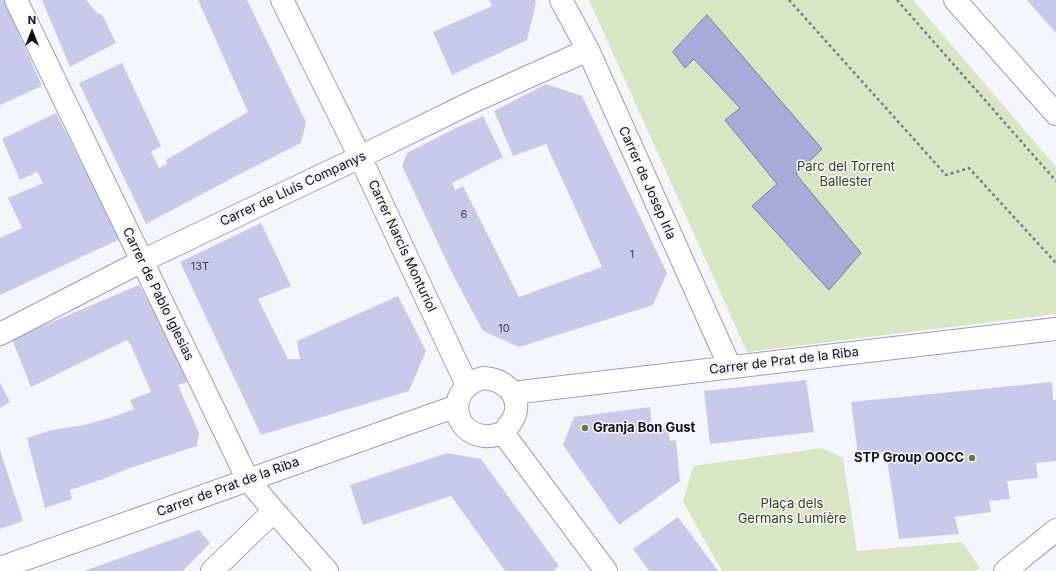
<!DOCTYPE html>
<html>
<head>
<meta charset="utf-8">
<style>
	body { margin:0 }
	#map { position:relative; width:1056px; height:571px; overflow:hidden; background:#f5f6fc; font-family:Inter,sans-serif }
	canvas { display:block }
	.north { position:absolute; left:12px; top:12px; width:40px; height:40px; -webkit-text-stroke:3px #f5f6fc; paint-order:stroke; rotate:0deg; font-size:11px; font-weight:700; line-height:16px; text-align:center; color:#11101b }
	.north::after { content:''; display:block; margin:auto; width:14px; height:18px; background:#11101b; clip-path:polygon(50% 0,100% 100%,50% 72%,0 100%) }
</style>
</head>
<body>
<div id="map">
<canvas width="1056" height="571"></canvas>
<div class="north">N</div>
</div>
<script>
const ctx = document.querySelector('canvas').getContext('2d');
ctx.lineJoin = 'round';
function fill(path, color) {
  ctx.fillStyle = color;
  ctx.fill(path, 'evenodd');
}
function trace(path, color, width, dash) {
  ctx.strokeStyle = color;
  ctx.lineWidth = width;
  ctx.lineCap = dash ? 'butt' : 'round';
  ctx.setLineDash(dash || []);
  ctx.stroke(path);
}
function write(font, color, halo, rows, align = 'center') {
  ctx.font = font + ' Inter,sans-serif';
  ctx.lineWidth = 3;
  ctx.setLineDash([]);
  ctx.textBaseline = 'middle';
  ctx.strokeStyle = halo;
  ctx.fillStyle = color;
  for (const [text, x, y, turn = 0] of rows) {
    ctx.save();
    ctx.translate(x, y);
    ctx.rotate((+turn || 0) * Math.PI / 180);
    ctx.textAlign = isNaN(turn) ? turn : align;
    if (halo) ctx.strokeText(text, 0, 0);
    ctx.fillText(text, 0, 0);
    ctx.restore();
  }
}
fill(new Path2D(`
	M 589,0 L 913,0 L 1056,167 L 1056,314 L 747,352 Z
	M 822,448 L 843,458 L 857,551 L 962,542 L 980,568 L 975,571 L 722,571 L 683,502 L 693,466 Z`), '#d9e6c4');
const water = new Path2D(`
	M 707,15 L 822,149 L 796,174 L 861,253 L 829,290 L 752,206 L 777,184 L 725,120 L 740,108 L 694,59 L 685,68 L 673,52 Z`);
fill(water, '#aaa9d7');
trace(water, '#7c7b9f', 1);
fill(new Path2D(`
	M 0,0 L 4,0 L 42,86 L 0,105 Z
	M 42,0 L 86,0 L 98,14 L 102,14 L 116,43 L 70,67 Z
	M 198,0 L 247,0 L 306,122 L 301,143 L 238,175 L 146,224 L 79,83 L 122,63 L 161,146 L 151,152 L 159,168 L 167,164 L 166,160 L 248,112 Z
	M 489,0 L 535,0 L 536,3 L 527,40 L 452,75 L 433,32 L 492,6 Z
	M 1027,0 L 1056,0 L 1056,33 Z
	M 546,84 L 582,96 L 667,273 L 653,305 L 519,347 L 483,331 L 453,275 L 402,166 L 407,153 L 456,128 L 483,116 L 503,157 L 452,183 L 455,190 L 463,186 L 519,297 L 602,267 L 546,144 L 513,156 L 494,111 Z
	M 56,113 L 120,239 L 0,295 L 0,238 L 22,228 L 8,198 L 43,183 L 37,172 L 20,180 L 2,139 Z
	M 261,223 L 291,286 L 258,299 L 288,359 L 300,359 L 297,341 L 398,296 L 426,351 L 409,391 L 261,435 L 180,262 Z
	M 139,285 L 167,335 L 188,382 L 178,385 L 199,433 L 197,446 L 130,468 L 103,479 L 70,490 L 72,499 L 45,508 L 27,438 L 51,430 L 84,425 L 113,417 L 134,409 L 130,400 L 151,392 L 131,345 L 127,340 L 31,387 L 12,339 Z
	M 806,380 L 814,432 L 710,444 L 704,391 Z
	M 1052,382 L 1053,400 L 1056,400 L 1056,461 L 1036,463 L 1038,478 L 1007,481 L 1010,499 L 989,501 L 991,512 L 955,517 L 959,534 L 899,539 L 886,452 L 858,455 L 851,402 Z
	M 0,383 L 10,402 L 0,408 Z
	M 650,407 L 652,430 L 668,428 L 670,441 L 676,440 L 680,481 L 619,525 L 563,445 L 574,417 Z
	M 0,450 L 23,521 L 0,529 Z
	M 447,453 L 481,459 L 559,566 L 553,571 L 505,571 L 451,496 L 363,525 L 350,485 Z
	M 678,517 L 718,571 L 649,571 L 633,549 Z
	M 199,530 L 210,543 L 183,571 L 84,571 Z`), '#c9c9e9');
const street = new Path2D(`
	M 16,0 L 248,480 L 274,511 L 327,571
	M 282,0 L 360,157 L 467,385
	M 561,0 L 588,50 L 730,367
	M 955,0 L 1056,114
	M 0,334 L 142,261 L 360,157 L 472,102 L 588,50
	M 483,378 C 503,379 521,393 515,415 C 512,422 507,428 503,433 C 497,435 490,437 484,436 C 450,432 447,387 483,378 Z
	M 512,393 L 1056,329
	M 503,433 L 606,571
	M 0,568 L 457,406
	M 212,571 L 274,511
	M 1005,571 L 1056,530`);
trace(street, '#9c9cbb', 24);
trace(new Path2D(`
	M 789,0 L 946,175 L 969,168 L 1056,263
	M 897,0 L 1056,181`), '#7b7b84', 2.5, [3, 3]);
trace(street, '#fff', 22);
for (const [x, y, r, color] of [
	[585,428,4,"#677e30"],
	[972,458,4,"#677e30"]
]) {
  const dot = new Path2D();
  dot.arc(x, y, r, 0, 2 * Math.PI);
  ctx.fillStyle = color;
  ctx.fill(dot);
  trace(dot, '#f5f6fc', 1.5);
}
write('11px', '#3f3e4e', null, [
	["6",464,215],
	["1",632,255],
	["13T",200,267],
	["10",504,329]
]);
write('13px', '#34430f', '#f5f6fc', [
	["Parc del Torrent",846,167],
	["Ballester",846,182],
	["Plaça dels",792,504],
	["Germans Lumière",792,519]
]);
write('13px', '#11101b', '#f5f6fc', [
	["Carrer de Josep Irla",647,183,66],
	["Carrer de Lluís Companys",293,189,-25],
	["Carrer Narcís Monturiol",402,246,65],
	["Carrer de Pablo Iglesias",158,294,64],
	["Carrer de Prat de la Riba",784,361,-7],
	["Carrer de Prat de la Riba",228,487,-20]
]);
write('bold 13px', '#11101b', '#f5f6fc', [
	["Granja Bon Gust",593,428],
	["STP Group OOCC",964,458,"right"]
], 'left');
</script>
</body>
</html>
